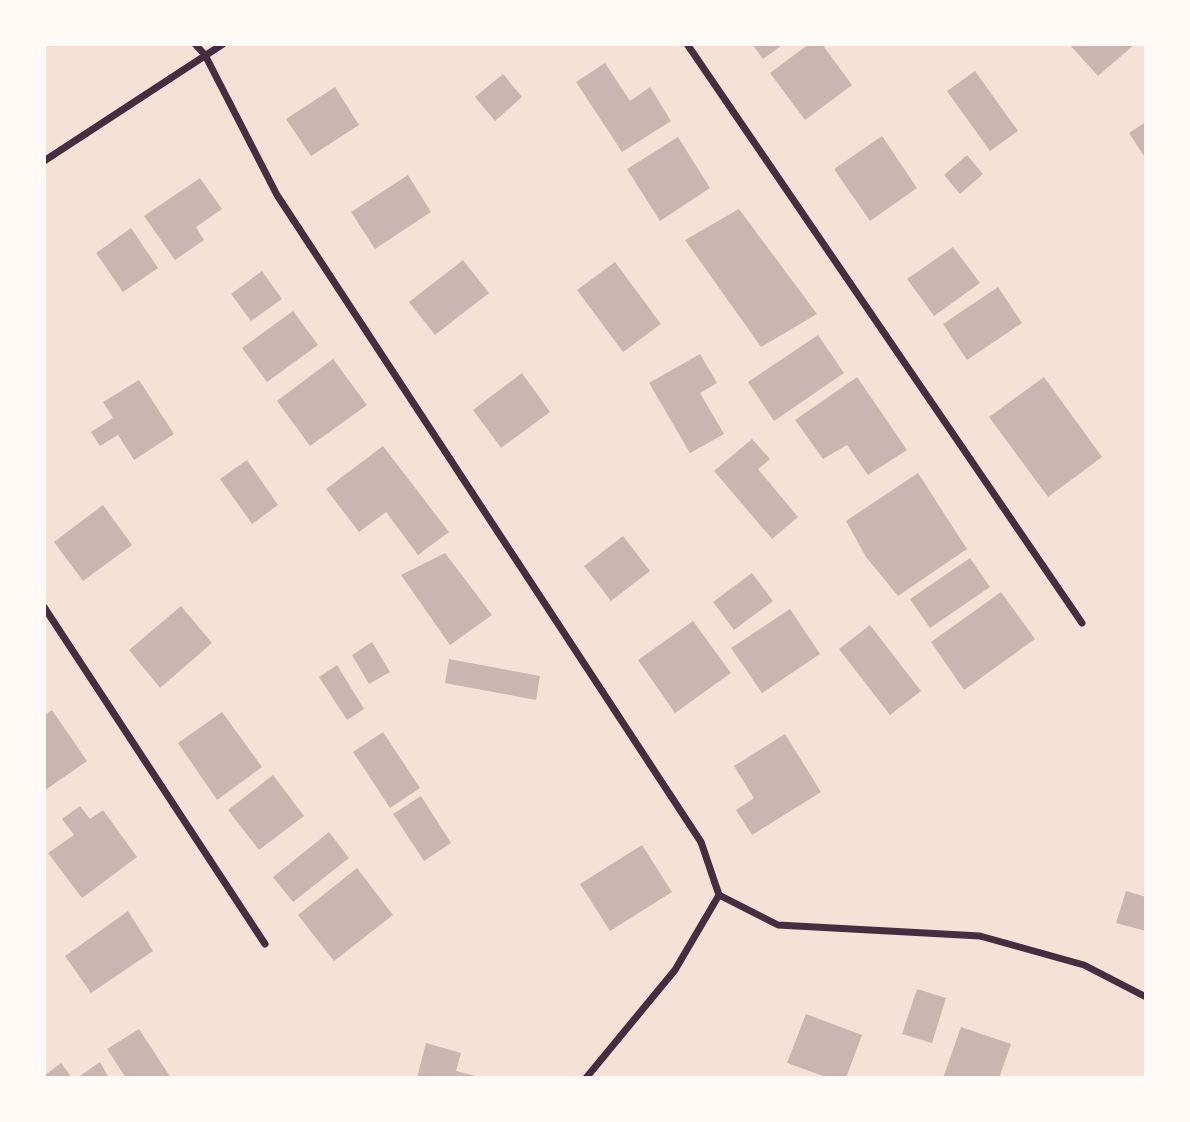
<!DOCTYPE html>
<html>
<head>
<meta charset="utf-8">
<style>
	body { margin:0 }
	#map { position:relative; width:1190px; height:1122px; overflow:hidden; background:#f7e1d7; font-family:"Nunito Sans",sans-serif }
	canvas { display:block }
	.frame { position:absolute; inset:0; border:46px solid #fffaf5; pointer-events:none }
</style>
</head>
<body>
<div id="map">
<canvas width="1190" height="1122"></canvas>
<div class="frame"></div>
</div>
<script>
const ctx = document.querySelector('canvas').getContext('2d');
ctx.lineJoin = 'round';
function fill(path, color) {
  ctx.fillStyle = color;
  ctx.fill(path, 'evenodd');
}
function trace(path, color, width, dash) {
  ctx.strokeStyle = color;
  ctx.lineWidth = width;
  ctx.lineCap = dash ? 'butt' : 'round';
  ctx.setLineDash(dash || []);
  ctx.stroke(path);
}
fill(new Path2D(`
	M 752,44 L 784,44 L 763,59 Z
	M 809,44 L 822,44 L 852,85 L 805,120 L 770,73 Z
	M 1069,44 L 1135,44 L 1098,76 Z
	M 605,63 L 630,101 L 650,87 L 671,121 L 622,152 L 576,82 Z
	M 975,71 L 1018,131 L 990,151 L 947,91 Z
	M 503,74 L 522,97 L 495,121 L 475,97 Z
	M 335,87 L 359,125 L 311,156 L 286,119 Z
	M 1146,122 L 1146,159 L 1129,133 Z
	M 882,136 L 917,188 L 870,221 L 834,169 Z
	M 678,137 L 710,188 L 660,221 L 627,169 Z
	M 967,155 L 983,174 L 960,194 L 944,175 Z
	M 408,175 L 431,212 L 375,249 L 351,212 Z
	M 200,178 L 222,209 L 196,227 L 204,240 L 175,260 L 144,216 Z
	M 739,209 L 817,314 L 761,347 L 685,240 Z
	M 131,228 L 158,268 L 123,292 L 96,253 Z
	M 953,247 L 980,283 L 934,316 L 907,279 Z
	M 463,260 L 489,293 L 435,335 L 409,302 Z
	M 615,262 L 661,324 L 623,352 L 577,290 Z
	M 262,271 L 282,299 L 251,321 L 231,294 Z
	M 998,287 L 1022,323 L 967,360 L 943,324 Z
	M 293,311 L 318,345 L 267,382 L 242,348 Z
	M 818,335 L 844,373 L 774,421 L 748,382 Z
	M 700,354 L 717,383 L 700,393 L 724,434 L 690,453 L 649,383 Z
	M 333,359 L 367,405 L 310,446 L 277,401 Z
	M 522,373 L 550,412 L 501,448 L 473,410 Z
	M 857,377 L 907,450 L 868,475 L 847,445 L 823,459 L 795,420 Z
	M 1044,377 L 1102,457 L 1048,497 L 989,417 Z
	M 139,380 L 174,434 L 134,460 L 118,435 L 100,446 L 91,432 L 113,418 L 103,402 Z
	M 752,439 L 770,459 L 758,469 L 798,517 L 772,539 L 714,471 Z
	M 383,446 L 449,532 L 418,555 L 386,512 L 359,532 L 326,489 Z
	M 247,460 L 278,505 L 252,524 L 220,479 Z
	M 918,473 L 967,549 L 898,596 L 866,557 L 846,521 Z
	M 103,505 L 132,545 L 83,581 L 54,542 Z
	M 623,536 L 650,571 L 611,601 L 584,566 Z
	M 445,553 L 492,615 L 450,645 L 401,575 Z
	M 970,558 L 990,587 L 930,628 L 910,599 Z
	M 752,573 L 773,601 L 734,630 L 713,602 Z
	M 1001,592 L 1035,639 L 964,690 L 931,642 Z
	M 181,606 L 212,643 L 160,688 L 129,650 Z
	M 790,609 L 820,654 L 762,693 L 731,648 Z
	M 693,621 L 731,673 L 675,713 L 638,660 Z
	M 870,625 L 921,691 L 890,715 L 839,649 Z
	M 372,642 L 390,672 L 369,684 L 352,655 Z
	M 449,659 L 540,676 L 536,700 L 445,683 Z
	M 337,665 L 364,709 L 347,720 L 319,677 Z
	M 52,710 L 87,761 L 44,791 L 44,716 Z
	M 222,712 L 262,767 L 217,800 L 178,743 Z
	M 383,732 L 420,788 L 390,808 L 353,752 Z
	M 785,734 L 821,792 L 752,835 L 736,810 L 754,798 L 734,766 Z
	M 273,775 L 304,816 L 259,850 L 228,810 Z
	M 421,796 L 451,843 L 424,861 L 393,814 Z
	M 80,806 L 90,819 L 103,810 L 137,857 L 82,898 L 48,853 L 74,835 L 62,819 Z
	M 329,832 L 349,858 L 293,902 L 273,877 Z
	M 642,845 L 672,892 L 610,931 L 580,884 Z
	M 357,868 L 393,915 L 334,961 L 298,915 Z
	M 1126,891 L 1146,897 L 1146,931 L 1116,923 Z
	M 128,911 L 153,951 L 91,993 L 65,956 Z
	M 917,989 L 946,998 L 932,1043 L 902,1034 Z
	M 806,1014 L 862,1035 L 846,1078 L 829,1078 L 787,1063 Z
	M 961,1027 L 1011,1044 L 999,1078 L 943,1078 Z
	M 139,1029 L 171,1078 L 126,1078 L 107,1049 Z
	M 426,1043 L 461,1053 L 456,1071 L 483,1078 L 417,1078 Z
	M 100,1062 L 109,1078 L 77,1078 Z
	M 61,1063 L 72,1078 L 44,1078 L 44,1076 Z`), '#ccb4b1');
trace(new Path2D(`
	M 195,44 L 205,55 L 277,195 L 701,842 L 719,895
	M 687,44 L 1082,623
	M 44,161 L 223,44
	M 44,607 L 265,944
	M 719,895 L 778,925 L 980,936 L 1084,965 L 1146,997
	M 586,1078 L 675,970 L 719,895`), '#4a2c40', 7);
</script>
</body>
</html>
